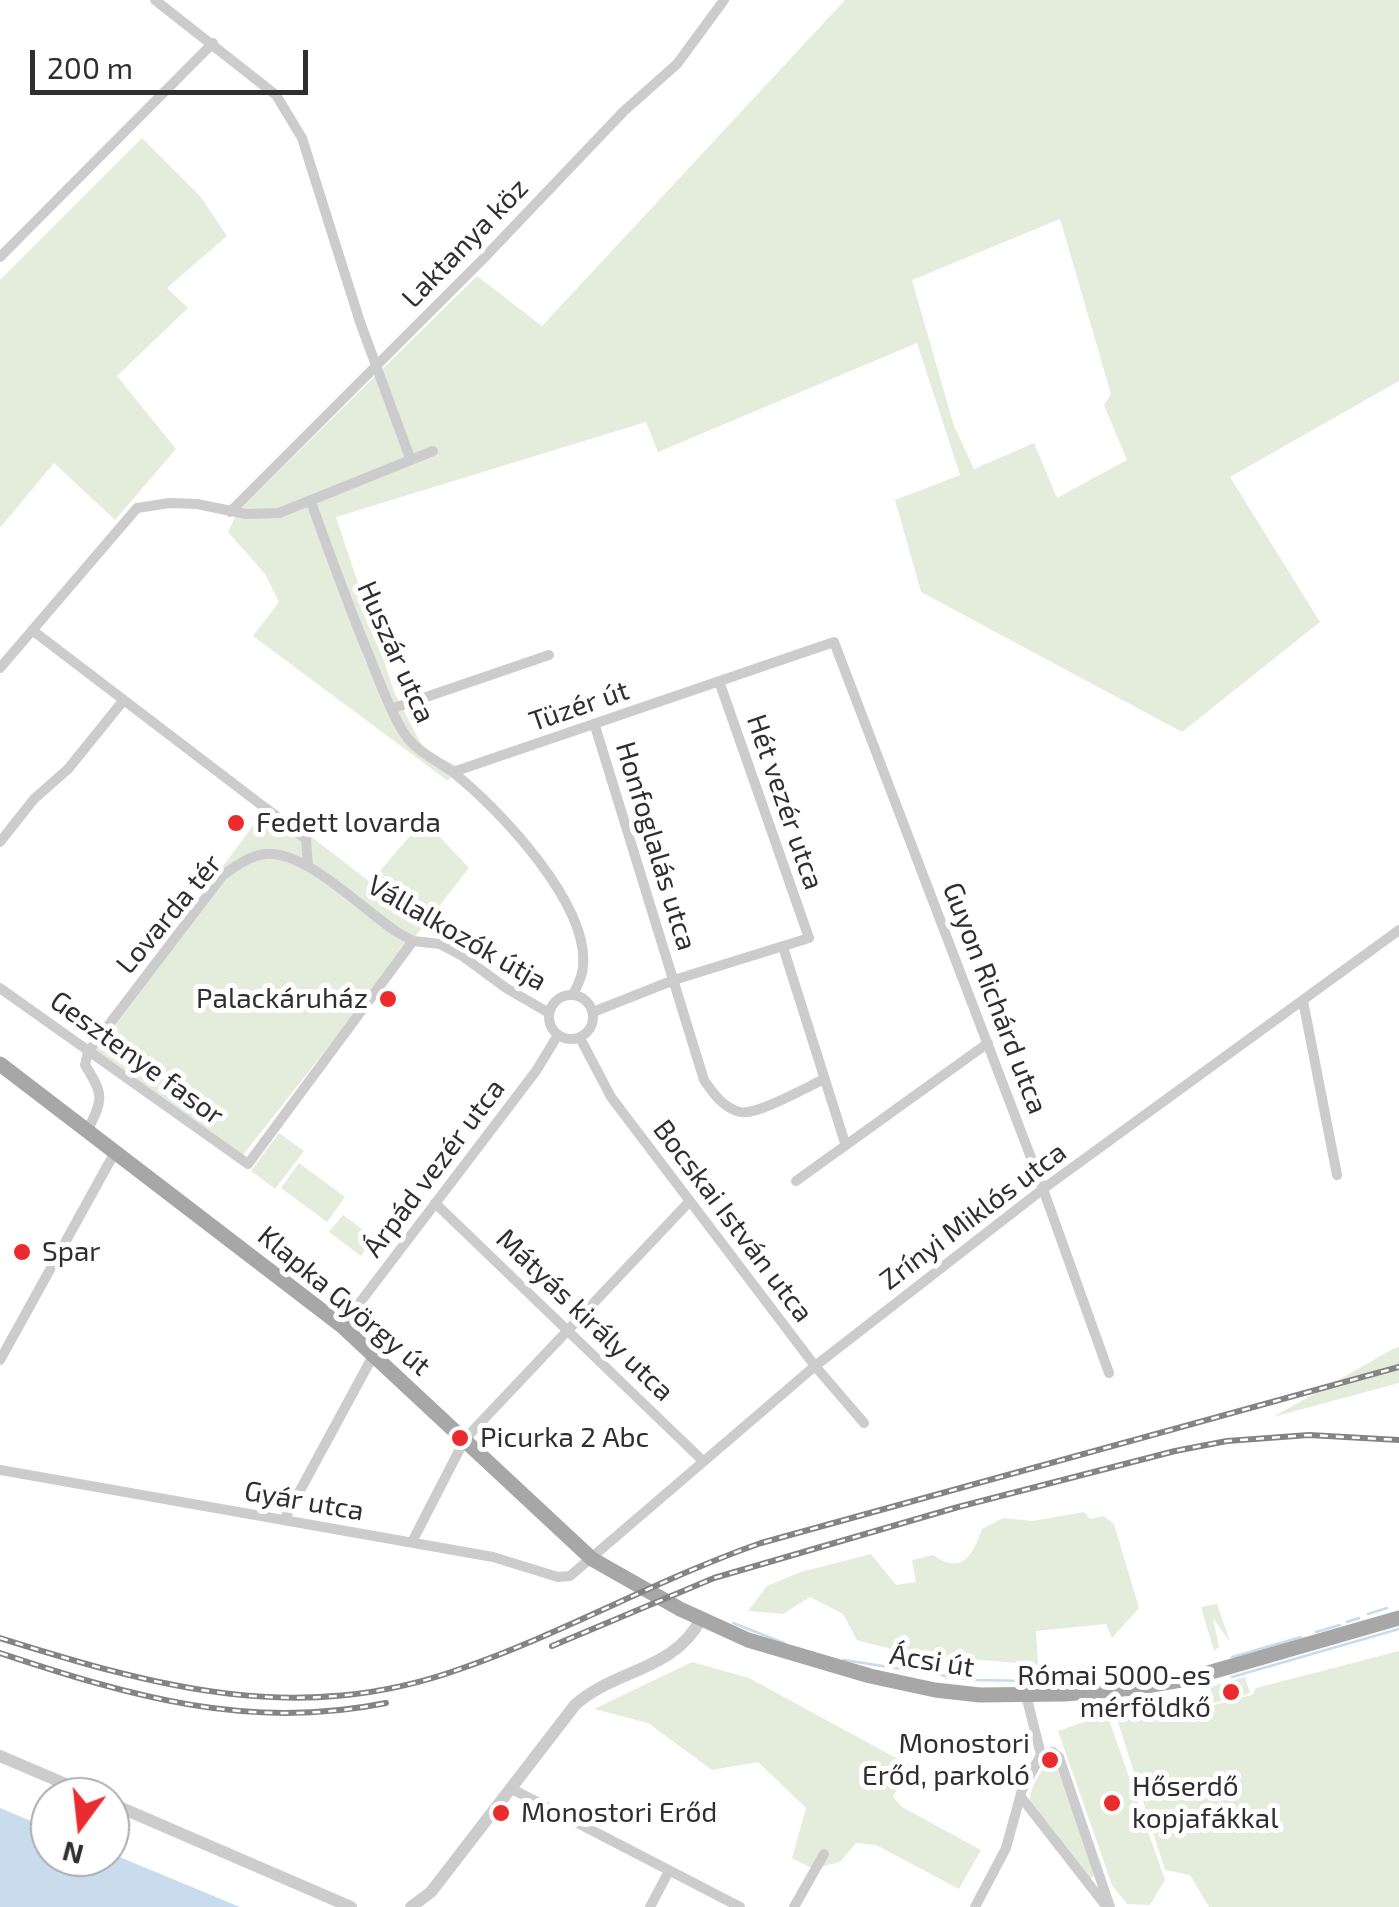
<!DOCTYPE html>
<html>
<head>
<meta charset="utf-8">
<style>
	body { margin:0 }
	#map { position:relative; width:1399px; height:1907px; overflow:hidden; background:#fff; font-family:"Exo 2",sans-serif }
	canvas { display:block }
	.north { position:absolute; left:30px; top:1777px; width:100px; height:100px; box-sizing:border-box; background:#fff; border:2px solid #acacac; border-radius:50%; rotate:195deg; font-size:28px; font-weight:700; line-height:40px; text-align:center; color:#2f2f2f }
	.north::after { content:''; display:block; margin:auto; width:35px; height:45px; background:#eb2c2e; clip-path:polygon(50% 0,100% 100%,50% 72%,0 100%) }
	.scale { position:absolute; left:30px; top:50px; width:278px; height:45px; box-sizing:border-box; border:5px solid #2f2f2f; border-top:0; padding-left:12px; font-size:30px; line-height:35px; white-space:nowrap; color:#2f2f2f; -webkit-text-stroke:8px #fff; paint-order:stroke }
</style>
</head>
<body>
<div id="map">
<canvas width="1399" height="1907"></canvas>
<div class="north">N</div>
<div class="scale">200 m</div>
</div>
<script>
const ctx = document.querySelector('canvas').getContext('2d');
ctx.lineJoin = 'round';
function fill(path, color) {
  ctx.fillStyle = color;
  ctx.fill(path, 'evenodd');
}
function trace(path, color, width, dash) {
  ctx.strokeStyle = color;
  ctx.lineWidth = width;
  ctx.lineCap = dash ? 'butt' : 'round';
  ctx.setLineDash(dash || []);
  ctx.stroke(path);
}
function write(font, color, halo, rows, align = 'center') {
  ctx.font = font + ' "Exo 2",sans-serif';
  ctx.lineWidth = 10;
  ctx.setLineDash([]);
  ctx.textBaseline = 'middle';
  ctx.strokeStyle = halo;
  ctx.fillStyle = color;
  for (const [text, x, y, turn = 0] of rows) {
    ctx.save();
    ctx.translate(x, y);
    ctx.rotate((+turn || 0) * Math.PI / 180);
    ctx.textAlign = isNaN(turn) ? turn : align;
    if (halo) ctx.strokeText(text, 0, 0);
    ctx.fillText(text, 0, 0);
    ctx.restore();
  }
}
fill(new Path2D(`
	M 845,0 L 1399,0 L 1399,381 L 1230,477 L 1320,622 L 1182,732 L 921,592 L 895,500 L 960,475 L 917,343 L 658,452 L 646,422 L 336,517 L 395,694 L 425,751 L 458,766 L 448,781 L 253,636 L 279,602 L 265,574 L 228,532 L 238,511 L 477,276 L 542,326 ZM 1060,219 L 1111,394 L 1104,405 L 1127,460 L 1057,498 L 1034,443 L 974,469 L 954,426 L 912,280 Z
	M 142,138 L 200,196 L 227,236 L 167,288 L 188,308 L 117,376 L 176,449 L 115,520 L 54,463 L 0,528 L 0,280 Z
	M 269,804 L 370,882 L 424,820 L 469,868 L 243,1155 L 90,1046 Z
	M 279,1133 L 304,1151 L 275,1189 L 251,1171 Z
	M 299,1163 L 345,1197 L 327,1222 L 281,1188 Z
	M 343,1215 L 374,1238 L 361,1256 L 329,1232 Z
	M 1399,1347 L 1399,1383 L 1273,1417 L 1393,1349 Z
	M 1084,1512 L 1090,1519 L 1104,1516 L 1114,1524 L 1139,1608 L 1112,1638 L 1106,1624 L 1036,1631 L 1038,1665 C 974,1658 920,1659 857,1640 L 843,1614 L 810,1597 L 783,1614 L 748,1611 L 767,1586 L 801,1572 L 871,1554 L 896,1585 L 916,1582 L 912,1560 L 933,1555 C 963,1576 973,1554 982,1529 L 1003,1518 L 1033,1521 Z
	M 1217,1604 L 1230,1642 L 1213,1618 L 1219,1647 L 1214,1651 L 1201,1607 Z
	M 1399,1651 L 1399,1907 L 1209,1907 L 1190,1875 L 1165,1870 L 1116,1716 L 1199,1709 L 1252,1695 L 1256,1688 Z
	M 692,1662 L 749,1678 L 909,1765 L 893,1797 L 902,1807 L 981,1850 L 959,1889 L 876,1845 L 856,1843 L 840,1862 L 813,1869 L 792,1858 L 806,1808 L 758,1762 L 712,1770 L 648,1723 L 594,1709 Z
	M 1245,1677 L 1250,1693 L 1214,1703 L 1210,1687 Z
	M 1107,1714 L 1165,1880 L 1150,1905 L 1127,1904 L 1112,1885 L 1058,1731 Z
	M 1054,1760 L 1096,1874 L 1090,1879 L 1030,1801 C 1030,1787 1042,1766 1054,1760 Z`), '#e4eddc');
fill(new Path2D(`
	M 0,1808 L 50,1829 L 50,1857 L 110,1857 L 110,1853 L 240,1907 L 0,1907 Z`), '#c8dced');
trace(new Path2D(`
	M 1368,1614 L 1387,1608
	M 1347,1622 L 1359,1618
	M 733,1623 L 784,1643
	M 1316,1632 L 1340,1625
	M 1232,1657 L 1301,1637
	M 844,1660 L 972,1680 L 1031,1681
	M 1232,1677 L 1399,1629`), '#c8dced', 2.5);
trace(new Path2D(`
	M 155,0 L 276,95 L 302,138 L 360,322 L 410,458
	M 0,257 L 213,43
	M 311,502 C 330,555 349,608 371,660 C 380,683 389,708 402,730 C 415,752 436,759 454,773 C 500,810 589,904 583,966 C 583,976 577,986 573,995
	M 230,512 L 482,260 L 624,111 L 677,64 L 724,0
	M 32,630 L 306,839 L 308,866
	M 0,668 L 137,508 L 170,503 L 197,504 L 246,514 L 279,513 L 433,451
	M 391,709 L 549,655
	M 595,726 L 704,1080 C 713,1093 723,1108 740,1112 C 756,1116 807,1087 824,1079
	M 453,772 L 834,642 L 1043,1189 L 1109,1373
	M 0,842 L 34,799 L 68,769 L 123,701
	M 783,947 L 845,1143
	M 0,988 L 248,1164 L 413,941
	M549 1017a22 22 0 1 1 44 0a22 22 0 1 1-44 0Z
	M 1303,1001 L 1337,1175
	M 593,1012 L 674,980 L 809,938 L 719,681
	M 580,1038 L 611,1097 L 815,1366 L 864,1423
	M 88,1129 C 104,1099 103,1093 85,1065 L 88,1052 L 223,875 C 236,866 249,856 265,854 C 306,850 363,910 397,932 L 413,941 L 440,944 L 461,955 L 506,988 L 549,1013
	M 796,1181 L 988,1043
	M 435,1203 L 702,1460
	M 342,1326 L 536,1071 L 558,1035
	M 0,1360 L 115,1152
	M 0,1470 L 493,1557 L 558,1577 L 570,1576 L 815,1366 L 1043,1189 L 1399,930
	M 284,1520 L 374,1354
	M 412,1542 L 465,1439 L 689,1202
	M 1041,1755 L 1053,1752 L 1059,1757 L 1110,1907
	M 510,1788 L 740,1907
	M 1021,1797 L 1106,1906
	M 650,1907 L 669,1871
	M 794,1907 L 824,1854
	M 975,1907 L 1006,1848 L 1022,1790 L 1041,1755 L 1026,1695`), '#ccc', 10);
trace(new Path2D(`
	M 0,1756 L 96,1797
	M 110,1803 L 351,1907
	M 411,1907 L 431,1892 L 575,1705 C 615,1669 674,1671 701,1619`), '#ccc', 12);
trace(new Path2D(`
	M 0,1064 L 342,1326 L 592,1559 L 680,1609 L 748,1640 L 870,1676 L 935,1690 L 980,1695 L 1065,1694 L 1134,1688 L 1187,1679 L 1399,1618`), '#a7a7a7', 15);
const rail = new Path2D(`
	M 0,1638 C 157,1687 298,1727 460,1669 C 562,1634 658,1579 761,1543 L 1399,1367
	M 552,1646 L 714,1578 L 958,1507 L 1175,1451 L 1227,1441 L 1309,1435 L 1399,1440
	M 0,1653 C 130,1696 248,1731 386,1703`);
trace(rail, '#848484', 6);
trace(rail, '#fff', 2.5, [8]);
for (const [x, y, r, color] of [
	[236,823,10,"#eb2c2e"],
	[388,999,10,"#eb2c2e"],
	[22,1252,10,"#eb2c2e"],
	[460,1438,10,"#eb2c2e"],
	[1231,1692,10,"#eb2c2e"],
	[1050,1760,10,"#eb2c2e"],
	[1112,1803,10,"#eb2c2e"],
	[501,1813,10,"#eb2c2e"]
]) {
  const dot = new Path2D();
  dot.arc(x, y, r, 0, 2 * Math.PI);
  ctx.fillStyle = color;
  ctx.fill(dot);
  trace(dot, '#fff', 4);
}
write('28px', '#2f2f2f', '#fff', [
	["Laktanya köz",465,243,-46],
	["Huszár utca",396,652,66],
	["Tüzér út",579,706,-19],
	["Hét vezér utca",785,802,71],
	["Honfoglalás utca",656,846,73],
	["Lovarda tér",169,914,-50],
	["Vállalkozók útja",457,933,30],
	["Guyon Richárd utca",995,998,69],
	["Gesztenye fasor",137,1058,36],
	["Árpád vezér utca",434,1168,-53],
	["Zrínyi Miklós utca",973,1216,-37],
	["Bocskai István utca",733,1221,53],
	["Klapka György út",344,1301,40],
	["Mátyás király utca",585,1315,44],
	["Gyár utca",304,1501,10],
	["Ácsi út",932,1661,9]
]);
write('28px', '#2f2f2f', '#fff', [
	["Fedett lovarda",256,823],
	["Palackáruház",368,999,"right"],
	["Spar",42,1252],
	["Picurka 2 Abc",480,1438],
	["Római 5000-es",1211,1676,"right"],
	["mérföldkő",1211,1708,"right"],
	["Monostori",1030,1744,"right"],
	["Erőd, parkoló",1030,1776,"right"],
	["Hőserdő",1132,1787],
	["kopjafákkal",1132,1819],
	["Monostori Erőd",521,1813]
], 'left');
</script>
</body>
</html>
